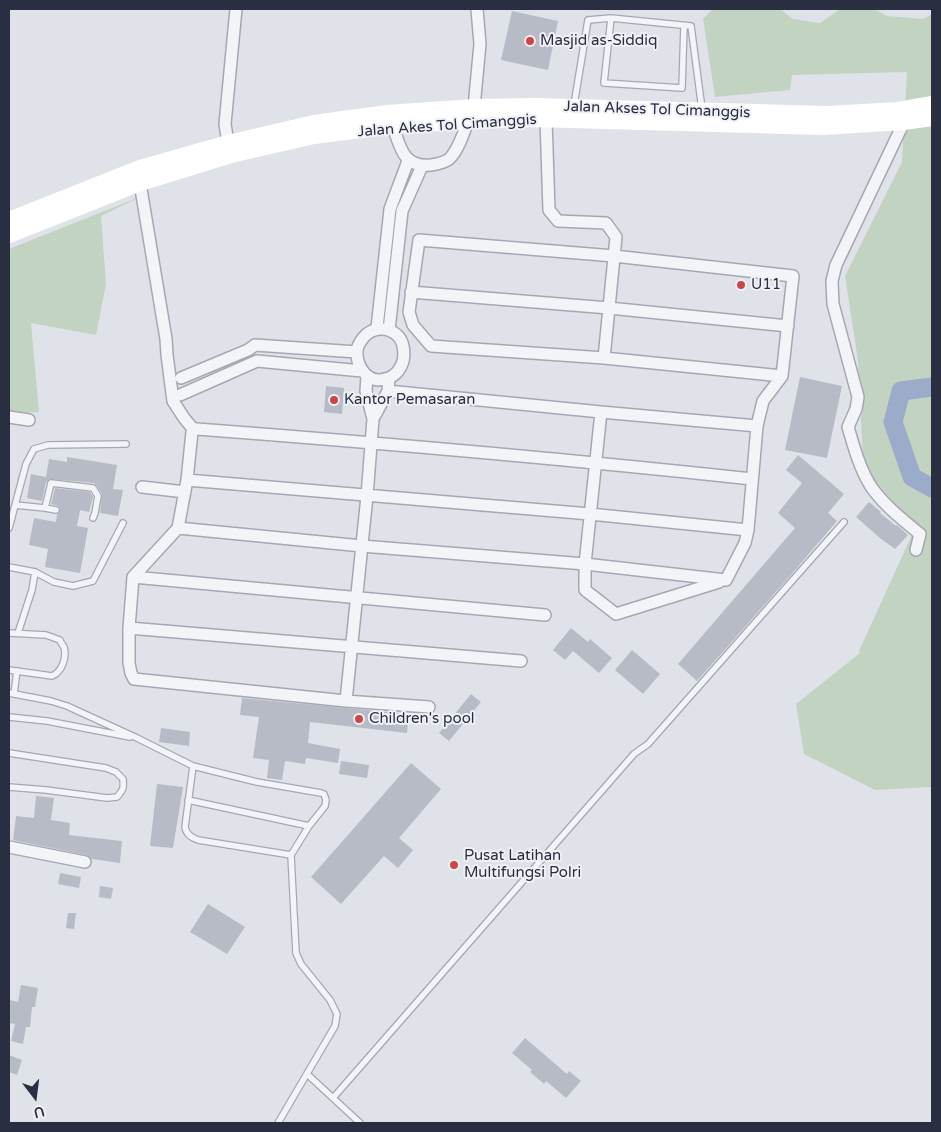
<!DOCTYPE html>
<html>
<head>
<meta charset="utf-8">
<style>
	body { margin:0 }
	#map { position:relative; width:941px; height:1132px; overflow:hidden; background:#e0e2e9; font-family:"Varela Round",sans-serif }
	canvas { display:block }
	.frame { position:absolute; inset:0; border:10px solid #292e40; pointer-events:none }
	.north { position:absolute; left:10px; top:1072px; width:50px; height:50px; -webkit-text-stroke:4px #f0f1f6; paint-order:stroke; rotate:165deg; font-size:14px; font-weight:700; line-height:20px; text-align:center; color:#292e40 }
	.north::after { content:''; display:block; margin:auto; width:18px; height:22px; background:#292e40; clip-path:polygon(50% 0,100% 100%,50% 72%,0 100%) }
</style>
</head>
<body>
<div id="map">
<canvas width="941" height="1132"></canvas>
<div class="frame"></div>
<div class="north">U</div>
</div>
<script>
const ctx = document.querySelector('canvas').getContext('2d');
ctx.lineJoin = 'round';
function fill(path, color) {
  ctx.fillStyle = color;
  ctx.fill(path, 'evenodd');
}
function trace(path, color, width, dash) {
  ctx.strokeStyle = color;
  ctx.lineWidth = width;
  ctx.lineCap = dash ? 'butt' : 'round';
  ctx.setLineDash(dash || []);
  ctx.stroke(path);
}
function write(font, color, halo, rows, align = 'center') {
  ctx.font = font + ' "Varela Round",sans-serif';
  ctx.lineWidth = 4;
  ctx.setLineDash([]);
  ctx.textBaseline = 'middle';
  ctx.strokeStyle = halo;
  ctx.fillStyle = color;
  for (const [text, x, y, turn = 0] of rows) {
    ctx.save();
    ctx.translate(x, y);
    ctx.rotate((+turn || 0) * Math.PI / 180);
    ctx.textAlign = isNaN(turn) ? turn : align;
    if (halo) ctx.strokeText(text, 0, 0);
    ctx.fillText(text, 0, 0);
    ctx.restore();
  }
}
fill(new Path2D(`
	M 713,9 L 780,9 L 793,19 L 820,23 L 840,9 L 874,9 L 887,16 L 924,19 L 932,14 L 932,787 L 875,790 L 804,754 L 796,704 L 860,653 L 859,651 L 915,528 L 864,477 L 858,361 L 845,276 L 902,162 L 907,72 L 792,75 L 790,90 L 715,97 L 703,19 Z
	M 142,196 L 101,216 L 106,284 L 96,335 L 31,323 L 39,412 L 20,413 L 9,411 L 9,249 Z`), '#c3d3c1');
trace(new Path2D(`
	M 932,387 L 901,391 L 893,422 L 912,477 L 932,488`), '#9babc9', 19);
fill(new Path2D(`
	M 512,11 L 558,21 L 548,70 L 501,60 Z
	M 800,377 L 842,386 L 827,458 L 785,450 Z
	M 326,386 L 344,388 L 342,414 L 324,412 Z
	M 798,455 L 844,494 L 828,513 L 837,521 L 790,576 L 697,681 L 678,664 L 795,528 L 778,513 L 802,483 L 786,470 Z
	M 67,457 L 117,465 L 113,489 L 123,490 L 118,516 L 100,513 L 102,494 L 97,486 L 94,483 L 50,479 L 46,482 L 42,501 L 27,498 L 31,474 L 46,477 L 49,459 L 67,462 Z
	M 55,488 L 90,492 L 93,497 L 89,512 L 80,510 L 77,526 L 88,528 L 80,573 L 45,567 L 48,549 L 29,545 L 34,518 L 56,522 L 57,515 L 60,511 L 60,508 L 59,506 L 51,504 Z
	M 869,502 L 881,512 L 880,513 L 896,526 L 897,525 L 908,535 L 895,549 L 880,538 L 856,517 Z
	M 571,628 L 588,642 L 590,639 L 612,658 L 599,673 L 573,651 L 565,660 L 553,650 Z
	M 632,650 L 660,674 L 643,694 L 615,670 Z
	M 471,694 L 481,702 L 449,741 L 439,733 Z
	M 242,698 L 409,714 L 407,733 L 310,722 L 308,743 L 340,749 L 338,763 L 306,758 L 305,764 L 285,761 L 282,780 L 267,778 L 269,760 L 253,758 L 259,717 L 240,715 Z
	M 161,728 L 190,732 L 189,746 L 159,742 Z
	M 341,761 L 369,765 L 367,778 L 339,774 Z
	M 411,763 L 441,789 L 399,838 L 413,850 L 398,868 L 384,856 L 341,904 L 311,877 Z
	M 157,784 L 183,787 L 173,848 L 150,846 Z
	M 36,796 L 54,798 L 51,820 L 70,823 L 69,835 L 122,841 L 120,863 L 92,859 L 86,855 L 13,840 L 16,816 L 34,818 Z
	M 60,873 L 81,877 L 79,888 L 58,884 Z
	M 100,886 L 113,888 L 111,899 L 99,897 Z
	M 208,904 L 245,927 L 227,954 L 190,932 Z
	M 68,913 L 76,913 L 74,929 L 66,928 Z
	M 21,985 L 38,988 L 35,1007 L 32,1007 L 30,1027 L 26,1027 L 23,1044 L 11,1041 L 15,1024 L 9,1023 L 9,1000 L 18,1002 Z
	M 525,1038 L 567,1074 L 569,1071 L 581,1081 L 566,1098 L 546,1081 L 544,1084 L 530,1072 L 532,1070 L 512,1053 Z
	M 9,1055 L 22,1060 L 17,1075 L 9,1072 Z`), '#b7bbc6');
const service = new Path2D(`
	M 611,18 L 604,83 L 682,88 L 684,26
	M 574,105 L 588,20 L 611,18 L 691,26 L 702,109
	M 15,505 L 45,508 L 51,483 L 93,488 L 98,496 L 95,513 L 93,518
	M 45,508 L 56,510
	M 9,528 L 26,464 L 34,449 L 48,445 L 126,444
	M 9,567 L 35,572 L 32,590 L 18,633
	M 35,572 L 54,582 L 73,586 L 93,581 L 123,523
	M 9,633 L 46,635 L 60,640 C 60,641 63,646 64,647 C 67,657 62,672 52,676 L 9,670
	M 9,693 L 51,701 L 67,706 L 137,738 L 193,766 L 257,782 L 321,793 L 324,794 L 326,800 L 325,806 L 309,826 L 291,855 L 198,840 C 192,838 186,834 185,827 L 193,766
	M 14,694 L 17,671
	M 9,717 L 47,721 L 130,737
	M 9,753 L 106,768 L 116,772 L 123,779 C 124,789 123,790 117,797 L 107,798 L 46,790 L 9,787
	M 188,800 L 309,826
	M 307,1074 L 360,1123
	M 333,1098 L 634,754 L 648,744 L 844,522
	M 278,1123 L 335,1026 L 337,1014 L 330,1000 L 301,964 L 296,953 L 291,855`);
const minor = new Path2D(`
	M 474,107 L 480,44 L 477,9
	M 546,120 L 549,210 L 558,221 L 606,223 L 616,237 L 604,358
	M 904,122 L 836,265 L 832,281 L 833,304 L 858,397 L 856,409 L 848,427 C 854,447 860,470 872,488 C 885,506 903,520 920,534 L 916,550
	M 393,126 C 400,148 404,168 431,165 C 438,164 444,163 449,159 C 458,151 464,132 468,121
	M 228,143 L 225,124 L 236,9
	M 140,183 L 166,339 L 167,355 L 173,401 L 184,418 L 194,430
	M 411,292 L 609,308 L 788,326
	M 377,328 L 390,209 L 408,161
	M 389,330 L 402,211 L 422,166
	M 181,378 L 248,350 L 255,345 L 357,352
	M 388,391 L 601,412 L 757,426
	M 180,395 L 257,361 L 362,371
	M 601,412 L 585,564 L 585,590 L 616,614 L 719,582
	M 9,417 L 29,420
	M 373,419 L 388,391 L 389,378 C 393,376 398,372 400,368 C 406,359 405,342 397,335 C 387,326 372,327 363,338 C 360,342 357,346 357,351 C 356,363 364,379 378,380 C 381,380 385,379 389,378
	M 187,480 L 192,432 L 194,430 L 197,429 C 382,443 567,459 752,479
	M 142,487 L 185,492
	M 178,528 L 362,546 L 585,564 L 726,580 L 745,543 L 748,530 L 757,426 L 763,401 L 782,376 L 793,276 L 614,256 L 419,240 L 409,312 L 413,325 L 431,346 L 604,358 L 782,376
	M 133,577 L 545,615
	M 129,628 L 521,661
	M 346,701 L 367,496 L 373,419 L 366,391 L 367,376
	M 429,707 L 346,701 L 134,679 L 131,673 L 129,663 L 129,628 L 133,577 L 178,528 L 187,480 L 590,514 L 748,530
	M 9,847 L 85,862`);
trace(service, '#a5a8b3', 8);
trace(minor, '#a5a8b3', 14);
trace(service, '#f3f4f7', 5.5);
trace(minor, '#f3f4f7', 11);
trace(new Path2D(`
	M 9,220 L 140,168 L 228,143 L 314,123 L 387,113 L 474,107 L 536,106 L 827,114 L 898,110 L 932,104
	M 9,235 L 140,183 L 231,155 L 314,136 L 393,126 L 468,121 L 535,119 L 823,127 L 904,122 L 932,118`), '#fff', 16);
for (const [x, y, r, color] of [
	[530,41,5,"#cd4647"],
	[741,285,5,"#cd4647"],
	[334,400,5,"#cd4647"],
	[359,719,5,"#cd4647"],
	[454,865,5,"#cd4647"]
]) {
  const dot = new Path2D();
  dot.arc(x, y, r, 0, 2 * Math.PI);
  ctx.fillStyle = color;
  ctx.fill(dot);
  trace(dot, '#f0f1f6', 2);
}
write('15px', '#292e40', '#f0f1f6', [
	["Masjid as-Siddiq",540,41],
	["U11",751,285],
	["Kantor Pemasaran",344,400],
	["Children's pool",369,719],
	["Pusat Latihan",464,856],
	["Multifungsi Polri",464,873]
], 'left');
write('15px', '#292e40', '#f0f1f6', [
	["Jalan Akses Tol Cimanggis",657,110,2],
	["Jalan Akes Tol Cimanggis",447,126,-4]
]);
</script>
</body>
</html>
